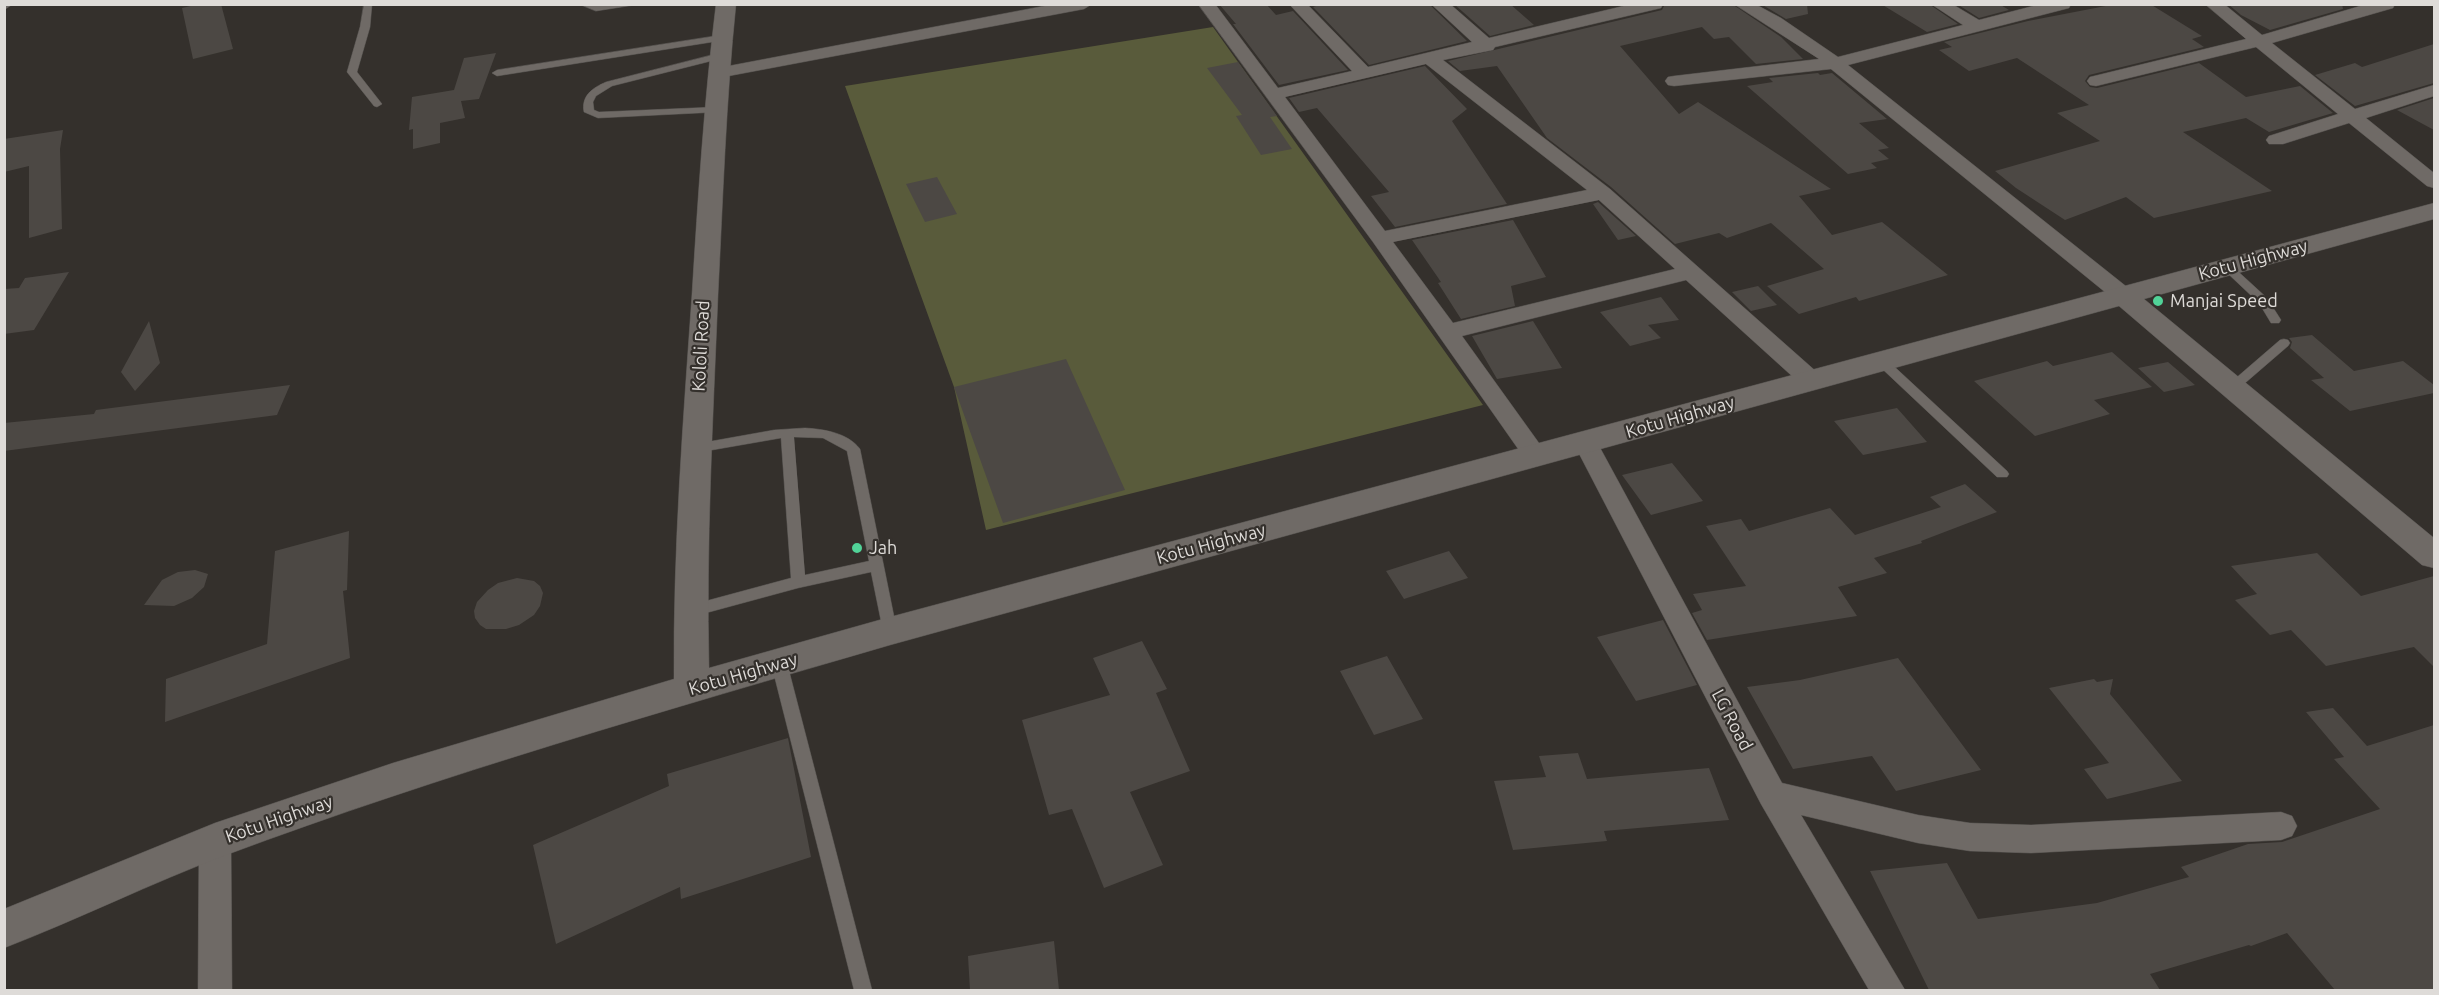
<!DOCTYPE html>
<html>
<head>
<meta charset="utf-8">
<style>
	body { margin:0 }
	#map { position:relative; width:2439px; height:995px; overflow:hidden; background:#34302c; font-family:Ubuntu,sans-serif }
	canvas { display:block }
	.frame { position:absolute; inset:0; border:6px solid #dedbd8; pointer-events:none }
</style>
</head>
<body>
<div id="map">
<canvas width="2439" height="995"></canvas>
<div class="frame"></div>
</div>
<script>
const ctx = document.querySelector('canvas').getContext('2d');
ctx.lineJoin = 'round';
function fill(path, color) {
  ctx.fillStyle = color;
  ctx.fill(path, 'evenodd');
}
function trace(path, color, width, dash) {
  ctx.strokeStyle = color;
  ctx.lineWidth = width;
  ctx.lineCap = dash ? 'butt' : 'round';
  ctx.setLineDash(dash || []);
  ctx.stroke(path);
}
function write(font, color, halo, rows, align = 'center') {
  ctx.font = font + ' Ubuntu,sans-serif';
  ctx.lineWidth = 4.5;
  ctx.setLineDash([]);
  ctx.textBaseline = 'middle';
  ctx.strokeStyle = halo;
  ctx.fillStyle = color;
  for (const [text, x, y, turn = 0] of rows) {
    ctx.save();
    ctx.translate(x, y);
    ctx.rotate((+turn || 0) * Math.PI / 180);
    ctx.textAlign = isNaN(turn) ? turn : align;
    if (halo) ctx.strokeText(text, 0, 0);
    ctx.fillText(text, 0, 0);
    ctx.restore();
  }
}
fill(new Path2D(`
	M 1213,27 L 1483,405 L 986,530 L 954,387 L 845,86 Z`), '#595b3b');
fill(new Path2D(`
	M 199,4 L 221,4 L 233,49 L 193,59 L 182,8 Z
	M 1219,4 L 1266,4 L 1276,15 L 1293,11 L 1348,70 L 1279,85 L 1233,24 L 1236,24 Z
	M 1322,4 L 1429,4 L 1467,41 L 1369,65 L 1313,7 Z
	M 1454,4 L 1510,4 L 1534,25 L 1490,36 Z
	M 1665,4 L 1732,4 L 1781,37 L 1803,59 L 1756,64 L 1729,37 L 1714,39 L 1702,27 L 1620,46 L 1679,114 L 1698,102 L 1831,189 L 1799,196 L 1832,235 L 1882,222 L 1948,275 L 1859,301 L 1856,297 L 1799,314 L 1767,286 L 1824,269 L 1771,223 L 1727,238 L 1719,233 L 1675,244 L 1611,187 L 1547,138 L 1497,66 L 1460,71 L 1448,61 L 1662,10 Z
	M 1761,4 L 1807,4 L 1808,14 L 1786,19 Z
	M 1881,4 L 1929,4 L 1958,24 L 1927,32 Z
	M 1957,4 L 1999,4 L 2009,10 L 1979,18 Z
	M 2116,4 L 2150,4 L 2202,36 L 2192,39 L 2204,47 L 2089,75 L 2085,81 L 2090,87 L 2097,88 L 2199,63 L 2246,97 L 2300,86 L 2333,113 L 2269,132 L 2246,118 L 2183,132 L 2272,191 L 2154,218 L 2126,197 L 2065,220 L 2016,188 L 1995,171 L 2100,141 L 2057,113 L 2089,105 L 2017,58 L 1969,71 L 1939,50 L 1952,47 L 1944,42 L 2028,21 Z
	M 2228,4 L 2342,4 L 2343,9 L 2270,30 L 2241,15 Z
	M 2434,44 L 2434,83 L 2355,106 L 2315,75 L 2355,63 L 2362,67 Z
	M 496,53 L 479,99 L 461,101 L 465,118 L 440,123 L 440,143 L 413,149 L 413,129 L 409,130 L 412,97 L 454,90 L 464,58 Z
	M 1238,62 L 1277,116 L 1270,117 L 1292,149 L 1261,155 L 1236,116 L 1242,115 L 1207,68 Z
	M 1425,66 L 1467,109 L 1452,121 L 1507,204 L 1395,227 L 1371,196 L 1389,192 L 1317,108 L 1299,112 L 1289,98 Z
	M 1818,73 L 1820,75 L 1832,73 L 1887,119 L 1859,123 L 1889,148 L 1878,150 L 1889,159 L 1871,163 L 1877,168 L 1848,174 L 1747,86 L 1773,82 L 1769,78 Z
	M 2434,98 L 2434,130 L 2397,110 Z
	M 63,130 L 60,149 L 62,229 L 29,238 L 29,166 L 4,172 L 4,139 Z
	M 937,177 L 957,214 L 925,222 L 906,184 Z
	M 1598,202 L 1636,236 L 1618,240 L 1593,204 Z
	M 1513,220 L 1546,277 L 1511,286 L 1515,306 L 1461,319 L 1438,283 L 1441,282 L 1412,240 Z
	M 69,272 L 34,330 L 4,334 L 4,289 L 19,288 L 25,278 Z
	M 1758,286 L 1777,305 L 1751,311 L 1732,292 Z
	M 1661,297 L 1679,320 L 1648,325 L 1661,338 L 1630,346 L 1600,312 Z
	M 149,321 L 160,363 L 135,391 L 121,372 Z
	M 1533,321 L 1562,368 L 1497,379 L 1472,336 Z
	M 2312,335 L 2354,371 L 2403,361 L 2434,385 L 2434,393 L 2350,411 L 2311,380 L 2324,378 L 2290,348 L 2292,342 L 2289,338 Z
	M 2112,352 L 2152,387 L 2094,400 L 2110,414 L 2035,436 L 1974,381 L 2047,361 L 2053,366 Z
	M 1066,359 L 1125,490 L 1003,523 L 954,387 Z
	M 2168,362 L 2195,385 L 2164,392 L 2138,368 Z
	M 290,385 L 277,415 L 4,451 L 4,423 L 94,414 L 96,410 Z
	M 1897,408 L 1927,442 L 1863,455 L 1834,421 Z
	M 1672,463 L 1703,501 L 1651,515 L 1622,475 Z
	M 1965,484 L 1997,512 L 1921,541 L 1922,543 L 1874,558 L 1887,573 L 1838,587 L 1857,616 L 1707,640 L 1692,613 L 1702,610 L 1693,594 L 1746,586 L 1706,526 L 1741,519 L 1749,531 L 1830,508 L 1855,535 L 1941,507 L 1930,497 Z
	M 349,531 L 347,590 L 343,591 L 350,658 L 165,722 L 166,679 L 267,644 L 275,551 Z
	M 1449,551 L 1468,578 L 1404,599 L 1386,571 Z
	M 2317,553 L 2361,596 L 2434,576 L 2434,667 L 2414,647 L 2326,666 L 2291,630 L 2270,635 L 2235,600 L 2257,594 L 2231,566 Z
	M 195,570 L 208,574 L 204,587 L 192,598 L 174,606 L 144,605 L 162,580 L 178,572 Z
	M 517,578 L 534,581 L 540,586 L 543,593 L 540,606 L 534,615 L 519,625 L 506,629 L 486,629 L 480,625 L 475,618 L 474,611 L 477,602 L 488,590 L 498,583 Z
	M 1663,620 L 1697,685 L 1636,701 L 1597,637 Z
	M 1142,641 L 1167,689 L 1156,693 L 1190,771 L 1130,792 L 1163,865 L 1104,888 L 1072,809 L 1049,815 L 1022,720 L 1110,695 L 1093,658 Z
	M 1387,656 L 1423,719 L 1374,735 L 1340,671 Z
	M 1898,658 L 1981,770 L 1896,791 L 1872,756 L 1793,769 L 1747,687 L 1800,680 Z
	M 2094,679 L 2097,682 L 2113,679 L 2110,694 L 2182,781 L 2107,799 L 2084,769 L 2109,763 L 2049,688 Z
	M 2333,708 L 2367,746 L 2434,725 L 2434,990 L 2335,990 L 2287,933 L 2251,946 L 2249,945 L 2150,974 L 2160,990 L 1929,990 L 1870,871 L 1947,863 L 1978,919 L 2097,903 L 2189,877 L 2181,867 L 2248,844 L 2282,842 L 2380,809 L 2334,759 L 2344,757 L 2306,712 Z
	M 788,738 L 811,857 L 681,899 L 680,887 L 556,944 L 533,845 L 669,786 L 667,774 Z
	M 1578,753 L 1587,779 L 1709,768 L 1729,820 L 1604,831 L 1607,841 L 1513,850 L 1494,781 L 1546,777 L 1539,756 Z
	M 1054,941 L 1059,990 L 970,990 L 968,956 Z`), '#4c4844');
const service = new Path2D(`
	M 364,4 L 372,4 L 370,27 L 357,72 L 382,104 L 377,107 L 374,106 L 347,72 L 360,27 Z
	M 579,4 L 641,4 L 596,11 Z
	M 722,35 L 725,36 L 725,40 L 497,76 L 492,73 L 497,70 Z
	M 720,53 L 725,56 L 723,58 L 612,86 L 596,96 L 593,102 L 594,110 L 599,112 L 716,107 L 721,110 L 719,112 L 598,118 L 584,112 C 581,96 592,88 606,82 Z
	M 2227,264 L 2231,265 L 2267,298 L 2281,320 L 2279,323 L 2271,323 L 2259,303 L 2223,269 L 2221,267 Z
	M 2284,339 L 2288,340 L 2290,343 L 2288,346 L 2237,390 L 2229,390 L 2227,387 L 2229,384 L 2280,340 Z
	M 1881,357 L 1885,358 L 2007,471 L 2009,474 L 2007,477 L 1997,477 L 1877,364 L 1875,361 L 1877,358 Z
	M 805,428 C 824,429 848,433 860,449 L 897,631 L 895,635 L 890,637 L 885,635 L 883,631 L 871,572 L 798,588 L 691,617 L 686,615 L 684,611 L 686,607 L 691,605 L 791,578 L 781,438 L 695,453 L 688,448 L 690,445 L 774,430 ZM 794,437 L 823,438 L 847,451 L 869,561 L 805,575 Z
	M 779,657 L 784,659 L 787,663 L 872,990 L 854,990 L 771,663 L 774,659 Z`);
const minor = new Path2D(`
	M 4,4 L 13,4 L 4,10 Z
	M 1055,4 L 1092,4 L 1084,9 L 718,78 L 712,77 L 709,73 L 712,69 L 718,68 Z
	M 1198,4 L 1215,4 L 1278,88 L 1352,71 L 1289,4 L 1307,4 L 1368,67 L 1472,42 L 1431,4 L 1450,4 L 1489,38 L 1632,4 L 1663,4 L 1661,8 L 1495,47 L 1493,50 L 1443,60 L 1610,189 L 1819,374 L 1823,380 L 1819,386 L 1811,388 L 1803,386 L 1686,280 L 1462,336 L 1549,457 L 1546,463 L 1537,466 L 1528,463 L 1373,242 ZM 1426,64 L 1587,190 L 1385,231 L 1285,97 ZM 1599,200 L 1675,269 L 1453,323 L 1393,242 Z
	M 1734,4 L 1755,4 L 1781,18 L 1838,57 L 1963,25 L 1931,4 L 1952,4 L 1979,20 L 2041,4 L 2071,4 L 2069,8 L 1848,65 L 2132,291 L 2135,296 L 2132,301 L 2124,303 L 2116,301 L 1831,69 L 1674,86 L 1668,85 L 1665,81 L 1668,77 L 1674,76 L 1819,59 Z
	M 2205,4 L 2224,4 L 2262,35 L 2367,4 L 2395,4 L 2393,8 L 2272,43 L 2355,109 L 2434,85 L 2434,96 L 2366,118 L 2434,173 L 2434,188 L 2427,186 L 2349,123 L 2283,144 L 2269,144 L 2266,140 L 2269,136 L 2338,114 L 2256,47 L 2096,86 L 2090,85 L 2087,81 L 2090,77 L 2246,39 Z
	M 1586,435 L 1595,438 L 1598,444 L 1782,783 L 1918,815 L 1970,823 L 2031,825 L 2281,812 L 2292,816 L 2297,826 L 2292,836 L 2281,840 L 2031,853 L 1970,851 L 1918,843 L 1801,815 L 1905,990 L 1869,990 L 1761,804 L 1574,444 L 1577,438 Z
	M 215,827 L 226,831 L 231,841 L 232,990 L 198,990 L 199,841 L 204,831 Z`);
const tertiary = new Path2D(`
	M 716,4 L 736,4 C 726,101 723,198 718,295 C 713,420 706,544 709,668 L 890,617 L 2434,203 L 2434,219 L 2144,299 L 2434,538 L 2434,568 L 2422,565 L 2119,306 L 890,645 C 667,710 443,774 226,855 C 151,883 79,919 4,948 L 4,909 L 215,823 L 393,763 L 674,679 C 673,550 683,422 692,294 C 698,197 704,101 716,4 Z`);
trace(service, '#524f4c', 1);
trace(minor, '#524f4c', 1);
trace(tertiary, '#524f4c', 1);
fill(service, '#6f6a66');
fill(minor, '#6f6a66');
fill(tertiary, '#6f6a66');
for (const [x, y, r, color] of [
	[2158,301,6,"#51d398"],
	[857,548,6,"#51d398"]
]) {
  const dot = new Path2D();
  dot.arc(x, y, r, 0, 2 * Math.PI);
  ctx.fillStyle = color;
  ctx.fill(dot);
  trace(dot, '#34302c', 2);
}
write('18px', '#dedbd8', '#34302c', [
	["Kotu Highway",2253,260,-15],
	["Kololi Road",701,346,-87],
	["Kotu Highway",1680,417,-16],
	["Kotu Highway",1211,544,-15],
	["Kotu Highway",743,674,-16],
	["LG Road",1732,720,62],
	["Kotu Highway",279,819,-19]
]);
write('18px', '#dedbd8', '#34302c', [
	["Manjai Speed",2170,301],
	["Jah",869,548]
], 'left');
</script>
</body>
</html>
